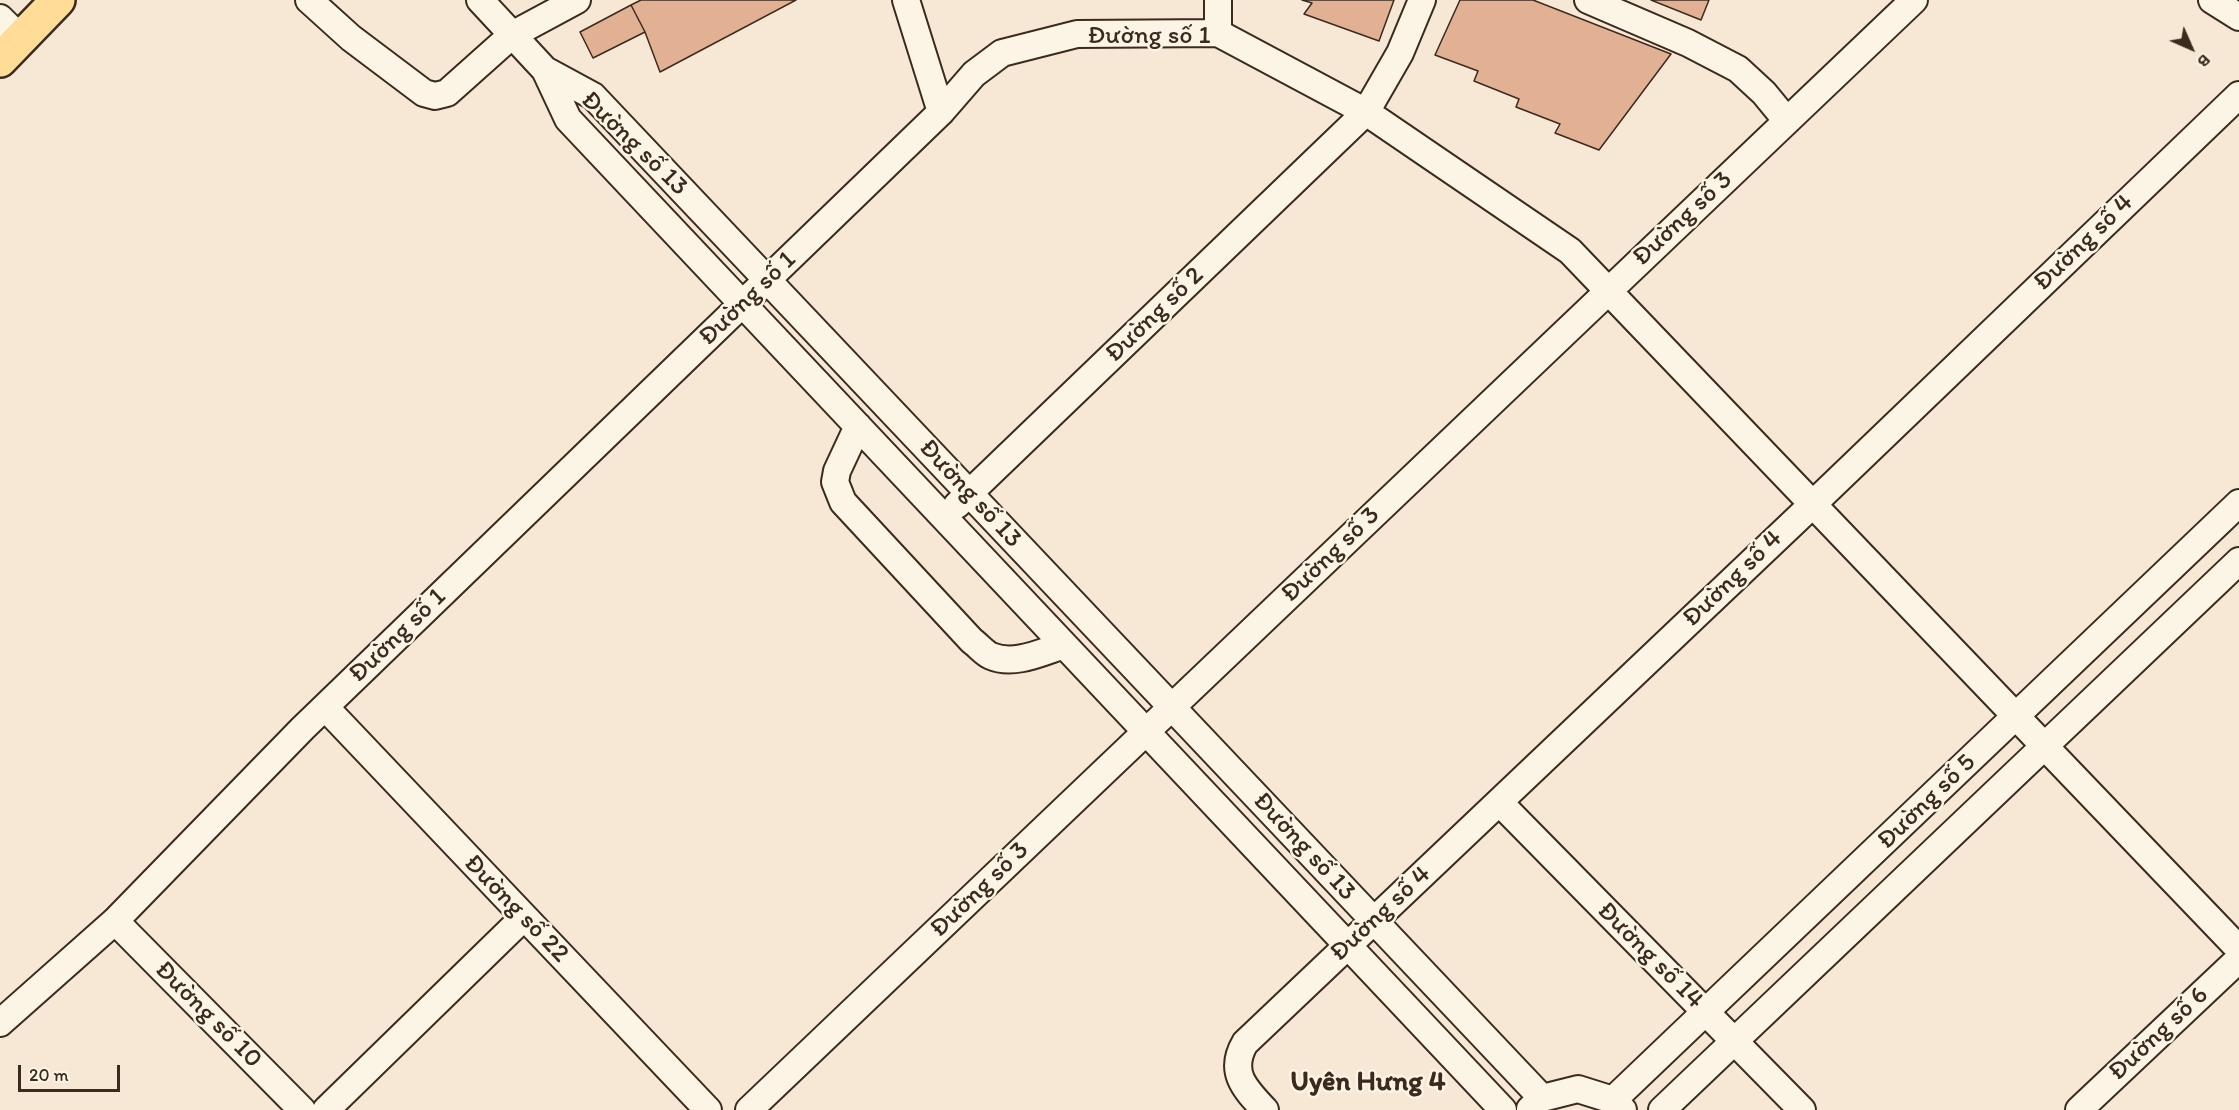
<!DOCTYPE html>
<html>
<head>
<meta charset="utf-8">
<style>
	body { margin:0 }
	#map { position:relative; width:2239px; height:1110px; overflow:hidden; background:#f7e7d5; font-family:Itim,sans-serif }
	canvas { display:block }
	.north { position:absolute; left:2161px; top:18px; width:60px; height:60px; -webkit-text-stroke:4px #fcf5e5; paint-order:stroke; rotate:135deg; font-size:16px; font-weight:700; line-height:24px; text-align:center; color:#3b2a1e }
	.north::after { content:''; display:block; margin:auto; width:21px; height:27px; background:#3b2a1e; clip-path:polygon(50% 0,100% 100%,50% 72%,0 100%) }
	.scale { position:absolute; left:18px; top:1065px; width:102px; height:27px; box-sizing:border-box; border:3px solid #3b2a1e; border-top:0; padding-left:8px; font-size:18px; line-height:21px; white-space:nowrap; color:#3b2a1e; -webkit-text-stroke:4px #fcf5e5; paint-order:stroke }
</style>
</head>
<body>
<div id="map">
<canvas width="2239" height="1110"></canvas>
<div class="north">B</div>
<div class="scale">20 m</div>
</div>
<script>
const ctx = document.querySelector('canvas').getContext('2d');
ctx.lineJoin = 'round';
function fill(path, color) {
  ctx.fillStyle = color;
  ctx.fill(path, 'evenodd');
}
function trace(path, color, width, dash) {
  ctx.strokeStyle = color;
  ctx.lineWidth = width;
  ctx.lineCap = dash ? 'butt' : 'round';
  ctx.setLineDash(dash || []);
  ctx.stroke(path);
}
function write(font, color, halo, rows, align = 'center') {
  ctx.font = font + ' Itim,sans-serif';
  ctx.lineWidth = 5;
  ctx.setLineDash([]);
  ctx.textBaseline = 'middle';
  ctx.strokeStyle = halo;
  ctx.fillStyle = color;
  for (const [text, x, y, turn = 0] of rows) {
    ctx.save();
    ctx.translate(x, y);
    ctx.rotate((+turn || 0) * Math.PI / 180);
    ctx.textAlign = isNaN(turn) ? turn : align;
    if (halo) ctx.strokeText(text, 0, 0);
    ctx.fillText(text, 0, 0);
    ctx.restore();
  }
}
const building = new Path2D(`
	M 641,0 L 796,0 L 660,72 L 645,32 L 631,5 Z
	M 1302,0 L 1394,0 L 1379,41 L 1304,14 L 1312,3 Z
	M 1460,0 L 1533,0 L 1671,54 L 1599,150 L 1555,133 L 1560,124 L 1516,107 L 1519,99 L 1474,81 L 1478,71 L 1435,55 Z
	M 1651,0 L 1709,0 L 1701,20 Z
	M 631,5 L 645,32 L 593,58 L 580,32 Z`);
fill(building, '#e2b093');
trace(building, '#3b2a1e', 1.5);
const street = new Path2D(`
	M 309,0 L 351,38 L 424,93 L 435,96 L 447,93 L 512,35 L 577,0
	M 480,0 L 545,70 L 568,119 L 1503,1110
	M 906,0 L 941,112
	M 1588,0 L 1688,43 L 1738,69 L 1764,93 L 1787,121
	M 2212,0 L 2239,17
	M 0,18 L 21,39
	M 1218,33 L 1218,0
	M 545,70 L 593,96 L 1542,1098
	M 858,426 L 837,471 L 835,482 L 843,502 L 972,641 C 978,645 984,653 991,656 C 1014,666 1042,652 1064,645
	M 957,505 L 1366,112 L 1400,53 L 1422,0
	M 325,707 L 708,1110
	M 1499,802 L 1802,1110
	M 115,921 L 302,1110
	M 0,1023 L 115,921 L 303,728 L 941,112 L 974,74 L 1002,53 L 1077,34 L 1218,33 L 1366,112 L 1570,251 L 2239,949
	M 1613,1100 L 2239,503
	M 1530,1109 L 1542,1098 L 1578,1089 L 1613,1100 L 1623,1110
	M 326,1110 L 524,917
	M 749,1110 L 1914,0
	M 1265,1110 C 1245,1089 1228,1072 1245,1043 L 1813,504 L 2239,95
	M 1662,1110 L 2239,561
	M 2079,1110 L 2239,959`);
const primary = new Path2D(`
	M 0,60 L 58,0`);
trace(street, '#3b2a1e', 30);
trace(primary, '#3b2a1e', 38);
trace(street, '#fcf5e5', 26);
trace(primary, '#ffdd96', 33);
write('26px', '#3b2a1e', '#fcf5e5', [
	["Đường số 1",1149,36],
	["Đường số 13",634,144,44],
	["Đường số 3",1683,219,-43],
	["Đường số 4",2084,243,-44],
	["Đường số 1",748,299,-44],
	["Đường số 2",1155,315,-44],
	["Đường số 13",970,494,47],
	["Đường số 3",1331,555,-44],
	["Đường số 4",1733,579,-44],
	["Đường số 1",398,636,-44],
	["Đường số 5",1927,802,-44],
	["Đường số 13",1304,847,47],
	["Đường số 3",980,890,-44],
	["Đường số 22",516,909,46],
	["Đường số 4",1381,914,-43],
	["Đường số 14",1650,956,45],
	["Đường số 10",208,1015,45],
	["Đường số 6",2159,1034,-43]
]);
write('bold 28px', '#3b2a1e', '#fcf5e5', [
	["Uyên Hưng 4",1368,1083]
]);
</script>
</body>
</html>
